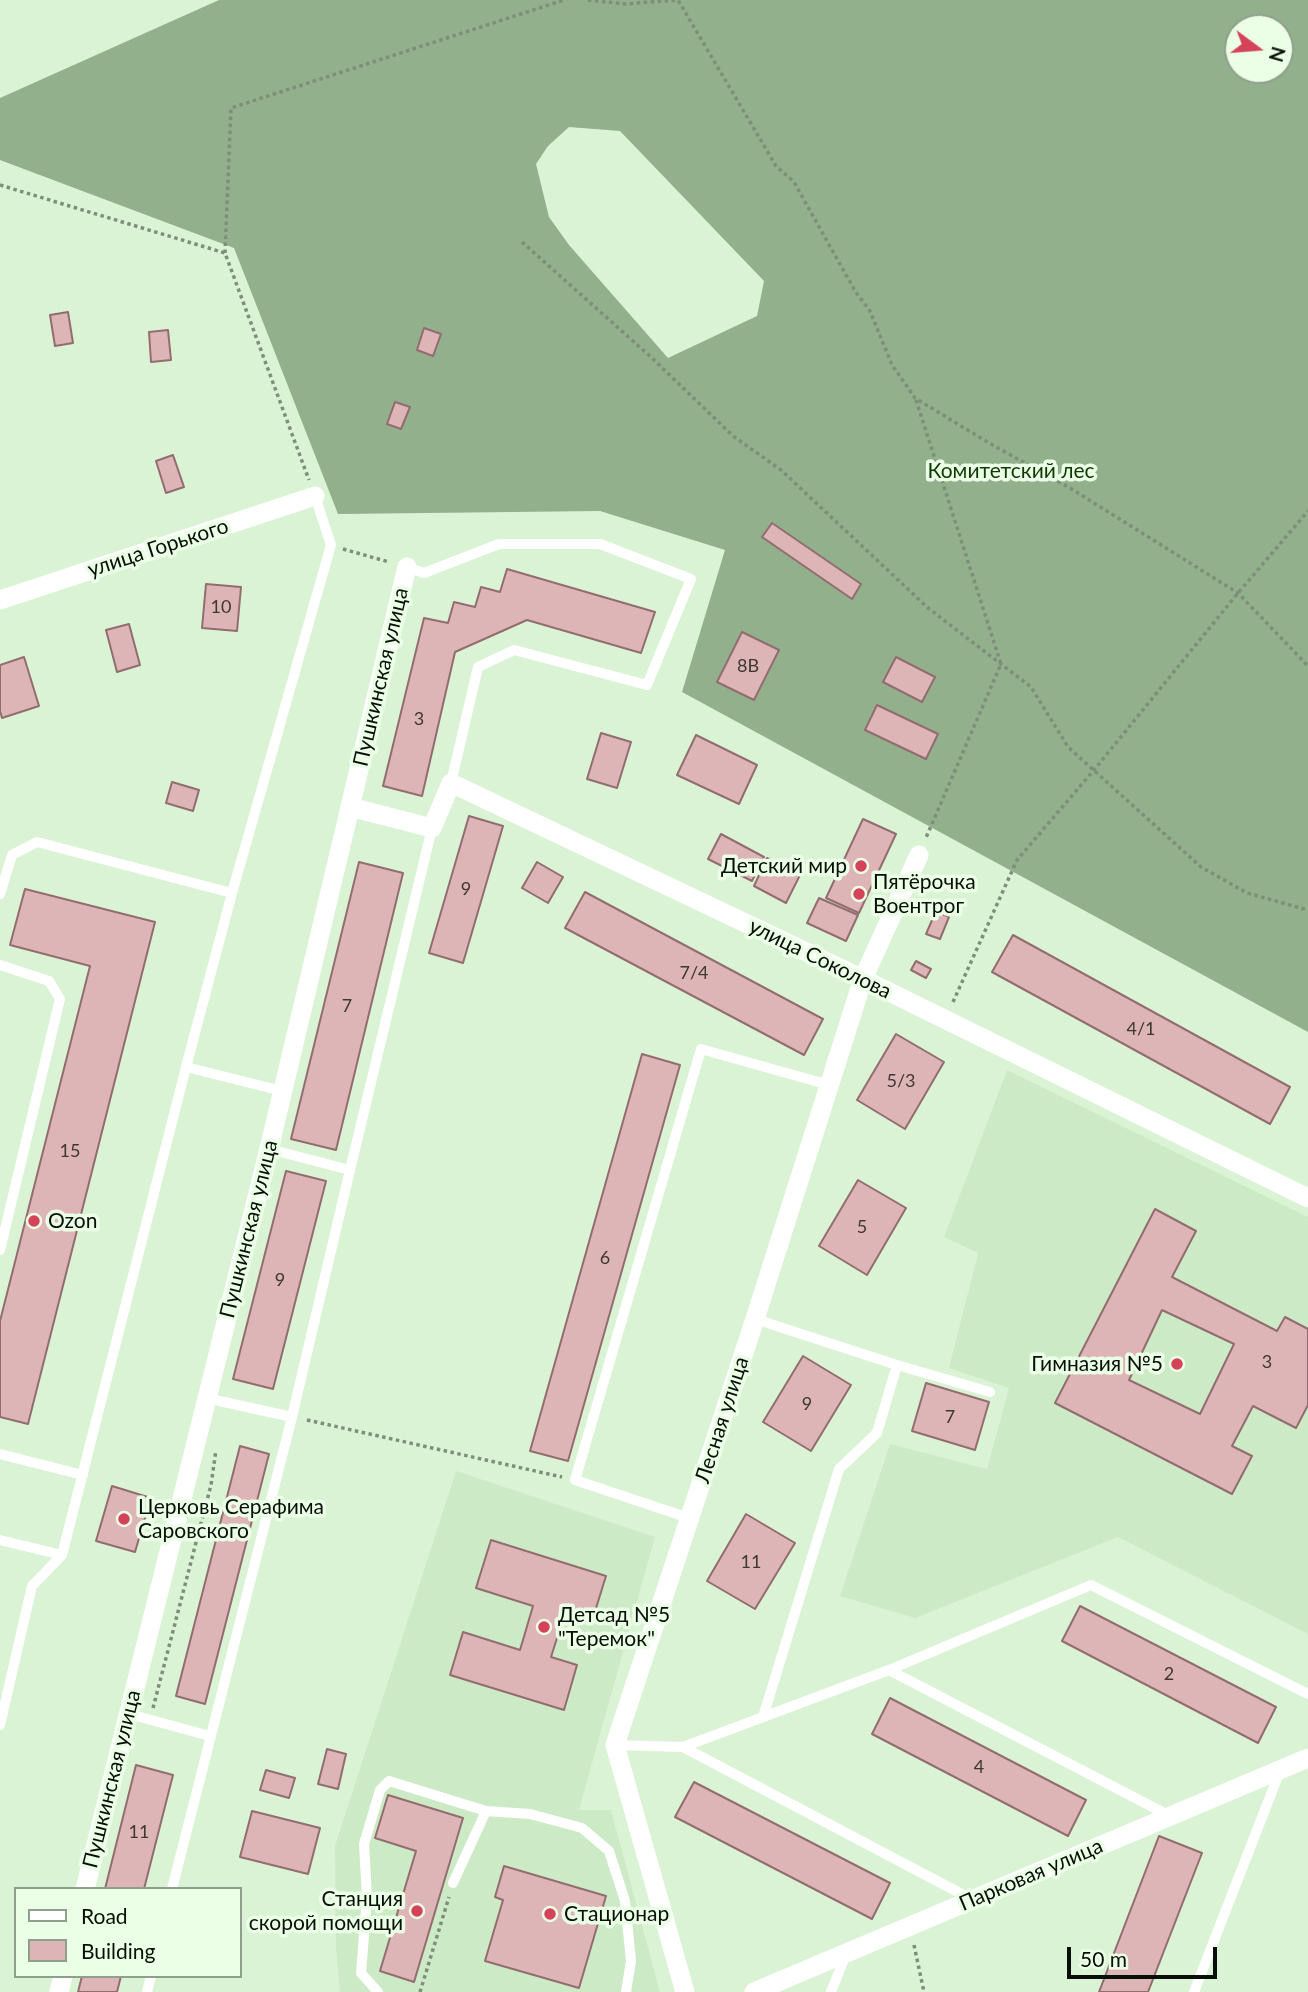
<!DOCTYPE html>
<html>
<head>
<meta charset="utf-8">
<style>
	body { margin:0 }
	#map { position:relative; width:1308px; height:1992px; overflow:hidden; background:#dbf3d5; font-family:Lato,sans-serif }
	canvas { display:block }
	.legend { position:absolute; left:14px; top:1887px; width:228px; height:91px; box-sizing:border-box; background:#ebffe7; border:2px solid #909f8d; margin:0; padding:9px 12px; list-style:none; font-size:21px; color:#070f06 }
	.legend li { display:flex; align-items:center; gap:14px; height:35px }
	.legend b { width:35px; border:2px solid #909f8d }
	.north { position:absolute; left:1224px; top:14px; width:70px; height:70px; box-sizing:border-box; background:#ebffe7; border:2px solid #909f8d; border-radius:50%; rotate:106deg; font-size:19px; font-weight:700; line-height:28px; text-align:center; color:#070f06 }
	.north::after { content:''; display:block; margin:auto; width:24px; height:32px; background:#d4435a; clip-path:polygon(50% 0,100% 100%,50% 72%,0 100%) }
	.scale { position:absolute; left:1067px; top:1947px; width:150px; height:32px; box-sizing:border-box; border:4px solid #070f06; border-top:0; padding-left:9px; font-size:21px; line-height:24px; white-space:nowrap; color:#070f06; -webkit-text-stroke:5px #ebffe7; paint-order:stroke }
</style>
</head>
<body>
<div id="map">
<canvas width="1308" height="1992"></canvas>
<ul class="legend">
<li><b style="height:9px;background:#fff"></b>Road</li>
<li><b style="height:19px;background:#deb5b7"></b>Building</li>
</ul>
<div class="north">N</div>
<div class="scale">50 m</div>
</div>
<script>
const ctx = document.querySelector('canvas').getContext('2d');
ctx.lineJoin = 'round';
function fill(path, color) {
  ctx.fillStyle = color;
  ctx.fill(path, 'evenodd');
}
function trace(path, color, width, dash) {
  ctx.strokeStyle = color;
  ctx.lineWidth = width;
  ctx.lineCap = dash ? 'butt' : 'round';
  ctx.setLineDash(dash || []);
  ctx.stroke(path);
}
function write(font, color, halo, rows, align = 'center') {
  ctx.font = font + ' Lato,sans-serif';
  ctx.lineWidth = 7;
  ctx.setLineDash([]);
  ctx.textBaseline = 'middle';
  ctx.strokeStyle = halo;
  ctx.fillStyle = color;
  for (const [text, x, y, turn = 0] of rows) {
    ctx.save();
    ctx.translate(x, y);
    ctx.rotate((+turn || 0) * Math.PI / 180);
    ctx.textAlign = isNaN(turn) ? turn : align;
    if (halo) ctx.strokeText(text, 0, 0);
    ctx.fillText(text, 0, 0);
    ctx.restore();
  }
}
fill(new Path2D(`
	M 1007,1070 L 1308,1217 L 1308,1634 L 1118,1537 L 915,1618 L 840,1596 L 890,1444 L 987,1469 L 1009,1388 L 949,1368 L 978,1253 L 944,1237 Z
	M 456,1471 L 655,1537 L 579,1810 L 611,1810 L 660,1992 L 340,1992 L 336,1950 L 335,1846 Z`), '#cdeac6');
fill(new Path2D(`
	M 219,0 L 1308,0 L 1308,1032 L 682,692 L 725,550 L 600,511 L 338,514 L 234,248 L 0,160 L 0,98 ZM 1238,28 L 1280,28 L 1280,70 L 1238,70 ZM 569,127 L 620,131 L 764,281 L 757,316 L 668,358 L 569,245 L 549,217 L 536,164 L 548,146 Z`), '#91b08b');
const building = new Path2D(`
	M 68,312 L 73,343 L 55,346 L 50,315 Z
	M 424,328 L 441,334 L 433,356 L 417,350 Z
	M 168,330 L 171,360 L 151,362 L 149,332 Z
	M 395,402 L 410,407 L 401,429 L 387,424 Z
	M 173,455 L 184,487 L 166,493 L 156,461 Z
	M 772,523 L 861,584 L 852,599 L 762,537 Z
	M 507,569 L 655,612 L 641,653 L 527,620 L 455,652 L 422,796 L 383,786 L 424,618 L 448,623 L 454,602 L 475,607 L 481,587 L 500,592 Z
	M 206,584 L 241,587 L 237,631 L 202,628 Z
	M 129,624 L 140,665 L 117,672 L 106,630 Z
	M 742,632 L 779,650 L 754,700 L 717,682 Z
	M 24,657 L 39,706 L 2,718 L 0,711 L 0,665 Z
	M 896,657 L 935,677 L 922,702 L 883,682 Z
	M 877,705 L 938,734 L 926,759 L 865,730 Z
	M 601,733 L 631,742 L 617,788 L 587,779 Z
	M 696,735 L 757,765 L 739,804 L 677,775 Z
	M 172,782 L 199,790 L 193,811 L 166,803 Z
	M 469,816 L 503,826 L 463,963 L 429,953 Z
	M 863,819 L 896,834 L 859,913 L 826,898 Z
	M 721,834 L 764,857 L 752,881 L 708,859 Z
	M 767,858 L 800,875 L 786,903 L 754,886 Z
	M 359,862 L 403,873 L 336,1150 L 291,1139 Z
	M 537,862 L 563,877 L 548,903 L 522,888 Z
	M 25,889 L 155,922 L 28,1424 L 0,1417 L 0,1321 L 90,966 L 10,945 Z
	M 585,892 L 823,1019 L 804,1055 L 565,928 Z
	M 819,898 L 858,915 L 846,941 L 807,923 Z
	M 936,911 L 949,917 L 940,939 L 926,934 Z
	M 1013,935 L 1290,1087 L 1270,1124 L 992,972 Z
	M 916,961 L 931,969 L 926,978 L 911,970 Z
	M 896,1034 L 944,1062 L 905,1129 L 857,1100 Z
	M 642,1054 L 680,1065 L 568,1461 L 530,1451 Z
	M 286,1171 L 326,1181 L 273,1389 L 233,1379 Z
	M 858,1180 L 906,1208 L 867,1275 L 819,1246 Z
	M 1155,1209 L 1196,1231 L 1172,1277 L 1277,1331 L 1285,1317 L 1308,1329 L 1308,1405 L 1296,1428 L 1253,1406 L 1232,1446 L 1252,1456 L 1232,1494 L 1055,1403 ZM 1162,1310 L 1234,1344 L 1200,1414 L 1129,1380 Z
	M 803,1356 L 851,1385 L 811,1451 L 763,1422 Z
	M 926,1383 L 989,1402 L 975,1450 L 912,1431 Z
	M 240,1446 L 269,1454 L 205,1704 L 176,1696 Z
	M 112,1486 L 151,1498 L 135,1552 L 96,1541 Z
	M 746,1514 L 795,1543 L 755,1609 L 707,1581 Z
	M 491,1540 L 606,1576 L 592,1621 L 565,1613 L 551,1657 L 577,1665 L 564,1710 L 450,1675 L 463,1632 L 520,1650 L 533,1606 L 476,1588 Z
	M 1080,1606 L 1276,1707 L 1258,1743 L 1062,1641 Z
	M 890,1698 L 1086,1800 L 1068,1836 L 872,1734 Z
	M 327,1749 L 346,1754 L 338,1789 L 318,1784 Z
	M 136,1765 L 173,1775 L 144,1889 L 105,1889 Z
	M 266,1770 L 295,1778 L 289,1798 L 260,1790 Z
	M 694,1782 L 890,1883 L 872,1919 L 675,1817 Z
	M 388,1795 L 463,1818 L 414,1982 L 380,1971 L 416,1851 L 375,1838 Z
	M 252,1811 L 320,1828 L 308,1874 L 240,1857 Z
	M 1159,1836 L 1202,1853 L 1148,1992 L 1099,1992 Z
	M 504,1866 L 606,1896 L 579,1988 L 485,1961 L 503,1900 L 495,1897 Z
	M 82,1976 L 121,1976 L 117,1992 L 78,1992 Z`);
fill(building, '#deb5b7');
trace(building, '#926d6f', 2);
trace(new Path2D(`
	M 588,0 L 625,4 L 678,0 L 776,166 L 794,182 L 855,291 L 870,311 L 892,365 L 915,398 L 989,443 L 1070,488 L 1238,593 L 1308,666
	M 0,185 L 225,253 L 309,480
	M 522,242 L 652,358 L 733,436 L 781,470 L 928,608 L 1031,687 L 1068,747 L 1201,867 L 1247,893 L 1308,910
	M 225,253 L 231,108 L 564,0
	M 916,400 L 1001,664 L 925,840
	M 343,549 L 389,562
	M 953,1002 L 1017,860 L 1094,770 L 1238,593 L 1308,511
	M 307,1420 L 562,1477
	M 153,1708 L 211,1485 L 216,1450
	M 914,1945 L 924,1992
	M 420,1992 L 449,1897`), '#7d8e79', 3.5, [3.5, 3.5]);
trace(new Path2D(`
	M 407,567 L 424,573 L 499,544 L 600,544 L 691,579 L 647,685 L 514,650 L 478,667 L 451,783
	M 0,894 L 12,855 L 37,842 L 232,893
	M 0,965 L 49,981 L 60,999 L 0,1250
	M 186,1067 L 282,1091
	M 269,1149 L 350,1170 L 432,828
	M 755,1319 L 897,1365 L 877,1433 L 839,1469 L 763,1717
	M 897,1365 L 990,1392
	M 206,1398 L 292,1417
	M 0,1454 L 83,1475
	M 689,1518 L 575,1480 L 701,1049 L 829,1085
	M 0,1540 L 62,1555 L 32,1586 L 0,1725
	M 62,1555 L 186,1067 L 232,893 L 331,545 L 315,496
	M 889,1670 L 1168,1815
	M 129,1714 L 210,1736
	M 615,1745 L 683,1747 L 889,1670 L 1091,1585 L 1308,1694
	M 683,1747 L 973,1900
	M 453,1883 L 486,1811 L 530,1814 L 582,1828 L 609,1851 L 625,1901 L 631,1961 L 626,1992
	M 172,1889 L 292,1417 L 350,1170
	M 147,1992 L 151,1976
	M 378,1992 L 361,1973 L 367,1898 L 364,1844 L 380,1790 L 389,1781 L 486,1811
	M 831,1992 L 846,1954
	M 1194,1992 L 1280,1771`), '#fff', 10);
trace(new Path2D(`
	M 0,600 L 315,496
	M 350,807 L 432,828 L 451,783 L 863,979 L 1308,1198
	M 85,1889 L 269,1149 L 407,567
	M 59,1992 L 63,1976
	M 685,1992 L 615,1745 L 755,1319 L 863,979 L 919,855
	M 754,1992 L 1308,1758`), '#fff', 19);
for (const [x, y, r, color] of [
	[861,866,7,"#d4435a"],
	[859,894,7,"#d4435a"],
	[34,1221,7,"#d4435a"],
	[1177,1364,7,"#d4435a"],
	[124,1519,7,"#d4435a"],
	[544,1627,7,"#d4435a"],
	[417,1911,7,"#d4435a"],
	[550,1914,7,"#d4435a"]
]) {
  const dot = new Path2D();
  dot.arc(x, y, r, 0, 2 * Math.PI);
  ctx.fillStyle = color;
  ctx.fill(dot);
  trace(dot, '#ebffe7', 2.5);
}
write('18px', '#3d3832', null, [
	["10",221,607],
	["8В",748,666],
	["3",419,719],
	["9",466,889],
	["7/4",694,973],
	["7",347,1006],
	["4/1",1141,1029],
	["5/3",901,1081],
	["15",70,1151],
	["5",862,1227],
	["6",605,1258],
	["9",280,1280],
	["3",1267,1362],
	["9",807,1404],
	["7",950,1417],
	["11",751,1562],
	["2",1169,1674],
	["4",979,1767],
	["11",139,1832]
]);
write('21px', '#0f3903', '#ebffe7', [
	["Комитетский лес",1011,471]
]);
write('21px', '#070f06', '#ebffe7', [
	["улица Горького",158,548,-18],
	["Пушкинская улица",381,677,-77],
	["улица Соколова",820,959,26],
	["Пушкинская улица",249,1229,-76],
	["Лесная улица",722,1420,-72],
	["Пушкинская улица",112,1779,-76],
	["Парковая улица",1031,1875,-23]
]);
write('21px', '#070f06', '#ebffe7', [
	["Детский мир",847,866,"right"],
	["Пятёрочка",873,882],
	["Воентрог",873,906],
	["Ozon",48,1221],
	["Гимназия №5",1163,1364,"right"],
	["Церковь Серафима",138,1507],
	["Саровского",138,1531],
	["Детсад №5",558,1615],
	["\"Теремок\"",558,1639],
	["Станция",403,1899,"right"],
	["скорой помощи",403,1923,"right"],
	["Стационар",564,1914]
], 'left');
</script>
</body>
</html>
